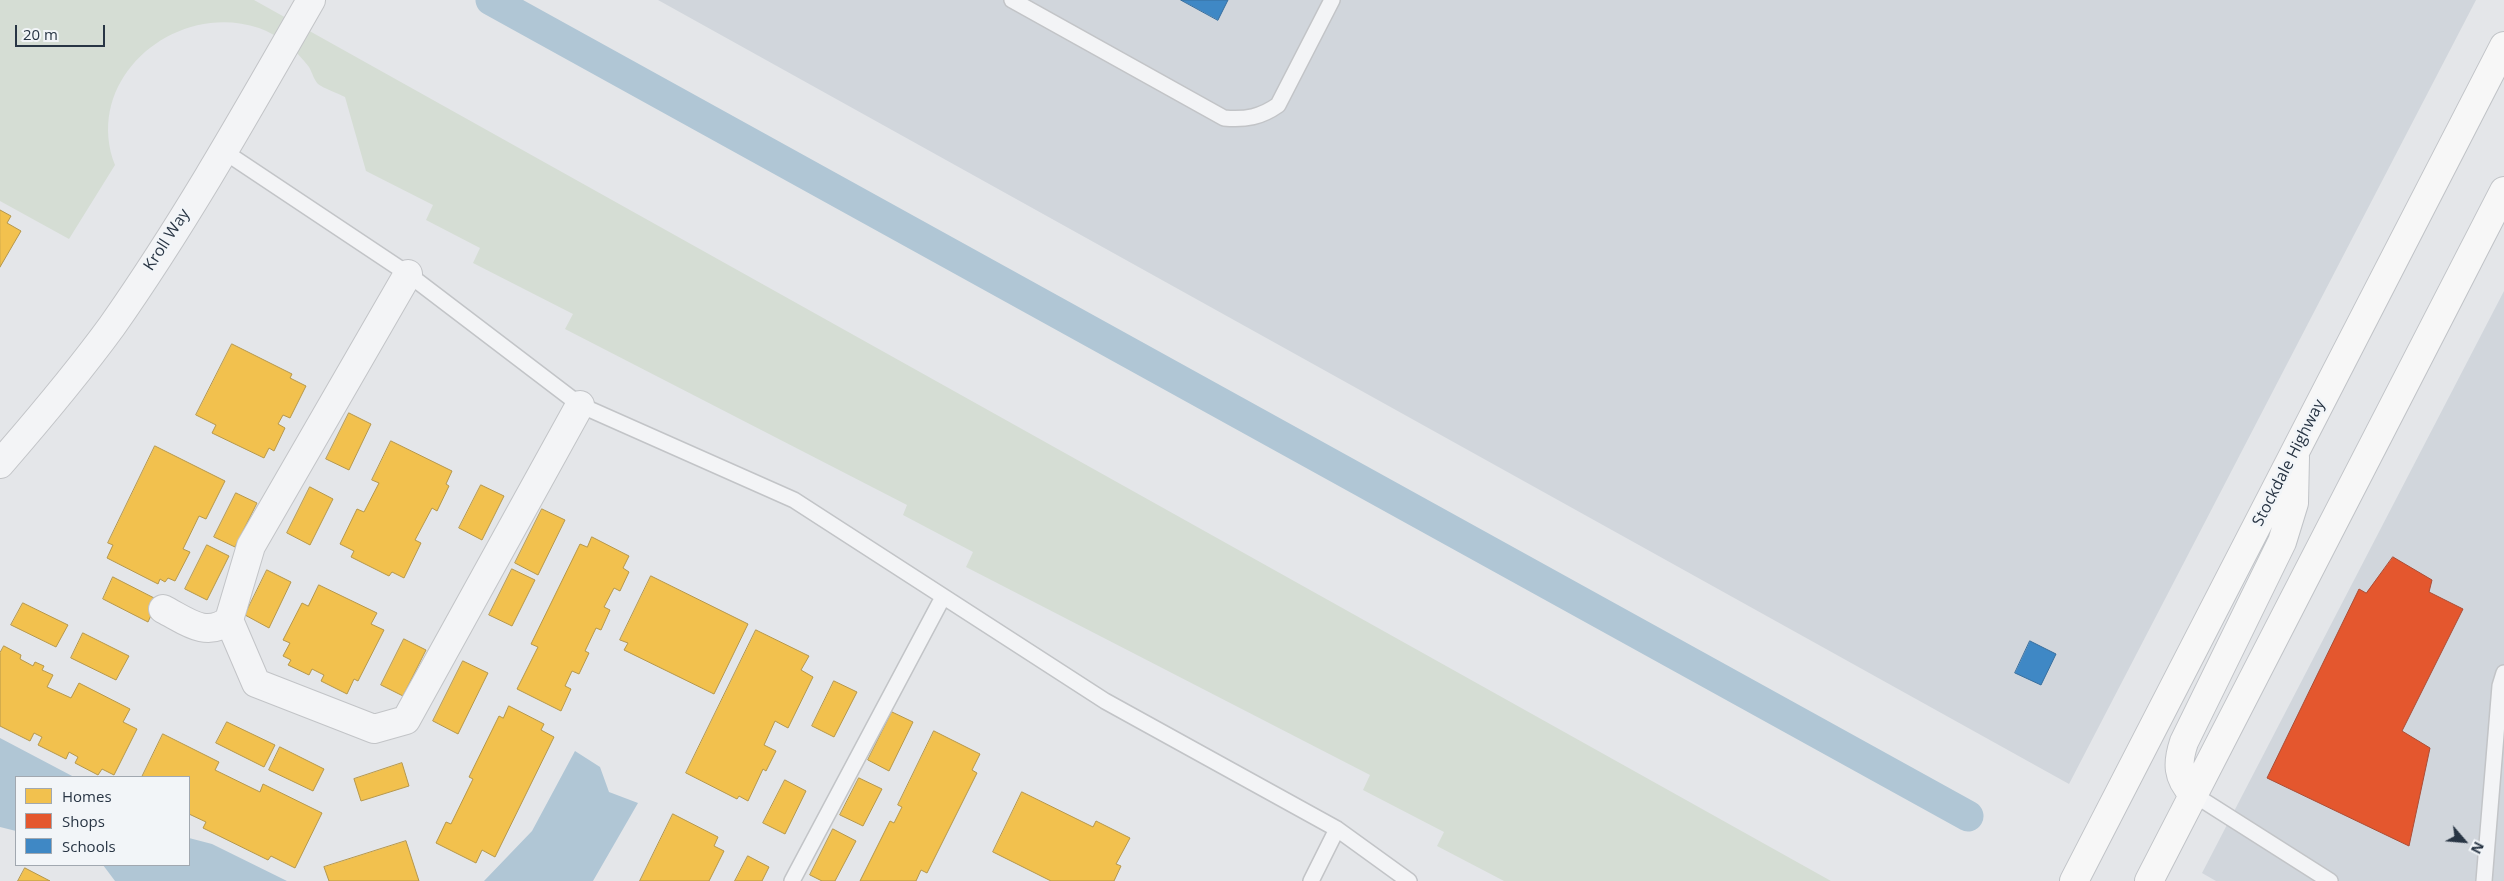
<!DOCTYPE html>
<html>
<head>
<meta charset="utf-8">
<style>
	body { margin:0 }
	#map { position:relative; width:2504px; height:881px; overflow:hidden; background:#e4e6e9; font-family:"Open Sans",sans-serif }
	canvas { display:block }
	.legend { position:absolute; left:15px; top:776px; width:175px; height:90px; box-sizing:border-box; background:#f2f5f8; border:1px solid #a1a8b0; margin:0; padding:6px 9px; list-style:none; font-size:15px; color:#283544 }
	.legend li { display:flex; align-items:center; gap:10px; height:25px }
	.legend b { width:25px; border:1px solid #a1a8b0 }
	.north { position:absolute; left:2439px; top:816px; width:50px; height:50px; -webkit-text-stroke:4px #f2f5f8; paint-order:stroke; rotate:117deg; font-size:14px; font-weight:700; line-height:20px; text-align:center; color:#283544 }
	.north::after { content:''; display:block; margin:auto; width:18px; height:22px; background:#283544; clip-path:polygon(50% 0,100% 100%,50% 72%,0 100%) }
	.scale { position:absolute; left:15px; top:25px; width:90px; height:22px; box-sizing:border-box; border:2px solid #283544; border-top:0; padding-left:6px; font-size:15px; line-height:18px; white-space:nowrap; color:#283544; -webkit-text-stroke:4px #f2f5f8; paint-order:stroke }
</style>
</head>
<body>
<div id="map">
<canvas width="2504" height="881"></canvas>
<ul class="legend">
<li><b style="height:14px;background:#f2c14e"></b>Homes</li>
<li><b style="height:14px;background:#e4572e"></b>Shops</li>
<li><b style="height:14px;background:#3f88c5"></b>Schools</li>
</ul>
<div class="north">N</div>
<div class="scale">20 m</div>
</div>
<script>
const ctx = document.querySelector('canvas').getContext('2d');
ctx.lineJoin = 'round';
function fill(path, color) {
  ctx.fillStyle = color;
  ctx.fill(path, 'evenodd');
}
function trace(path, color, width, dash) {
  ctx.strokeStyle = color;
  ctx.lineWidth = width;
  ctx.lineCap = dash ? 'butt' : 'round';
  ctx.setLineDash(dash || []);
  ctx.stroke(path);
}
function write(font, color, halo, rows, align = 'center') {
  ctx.font = font + ' "Open Sans",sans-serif';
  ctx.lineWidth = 5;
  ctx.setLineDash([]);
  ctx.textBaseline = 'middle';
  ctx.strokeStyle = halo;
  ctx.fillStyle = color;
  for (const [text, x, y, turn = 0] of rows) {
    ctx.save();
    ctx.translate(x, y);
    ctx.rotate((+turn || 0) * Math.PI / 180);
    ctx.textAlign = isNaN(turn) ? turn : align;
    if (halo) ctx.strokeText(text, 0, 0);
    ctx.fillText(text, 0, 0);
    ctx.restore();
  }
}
fill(new Path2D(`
	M 658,0 L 2476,0 L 2069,784 Z
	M 2504,291 L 2504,881 L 2216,881 L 2202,873 Z`), '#d1d6dc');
fill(new Path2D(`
	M 0,0 L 254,0 L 1831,881 L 1504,881 L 1437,846 L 1444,832 L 1363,790 L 1370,775 L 966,567 L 973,552 L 903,515 L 907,505 L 565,329 L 573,314 L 473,263 L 480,248 L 426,220 L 433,205 L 366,171 L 345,97 C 337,93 323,88 318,84 C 314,80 312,72 309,67 C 296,50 279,35 259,28 C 176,0 82,78 115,165 L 69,239 L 0,201 Z`), '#d5ddd4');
fill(new Path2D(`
	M 0,738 L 74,777 L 16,777 L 16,831 L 0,827 Z
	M 575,751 L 600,767 L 609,792 L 638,803 L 593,881 L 484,881 L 532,831 Z
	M 189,838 L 212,844 L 287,881 L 115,881 L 103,865 L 189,865 Z`), '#b0c6d5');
const homes = new Path2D(`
	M 0,210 L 11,216 L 7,223 L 21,231 L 0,267 Z
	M 232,344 L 292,374 L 290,378 L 306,386 L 290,418 L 283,415 L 278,424 L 285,428 L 274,451 L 269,448 L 264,458 L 212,433 L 216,425 L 196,415 Z
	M 349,413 L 371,424 L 349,470 L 326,459 Z
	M 391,441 L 452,471 L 446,484 L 449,486 L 437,511 L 432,508 L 415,540 L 421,543 L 404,578 L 392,572 L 389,576 L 351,557 L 354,551 L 340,544 L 357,509 L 364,512 L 379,483 L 372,480 Z
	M 155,446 L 225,481 L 206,519 L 199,516 L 183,549 L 190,552 L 175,581 L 168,578 L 165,582 L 160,579 L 158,584 L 107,558 L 113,545 L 108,543 Z
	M 481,485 L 504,496 L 482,540 L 459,528 Z
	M 310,487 L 333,499 L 310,545 L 287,533 Z
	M 236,493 L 257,503 L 235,547 L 214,537 Z
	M 542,509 L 565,520 L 538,575 L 515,563 Z
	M 592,537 L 629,556 L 623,568 L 629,572 L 620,591 L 614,588 L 604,607 L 610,610 L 601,630 L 596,628 L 585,651 L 589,653 L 579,674 L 572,671 L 565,686 L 571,689 L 561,711 L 517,689 L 538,647 L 531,644 L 580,544 L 587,547 Z
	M 207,545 L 229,556 L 207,600 L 185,589 Z
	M 512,569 L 535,580 L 512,626 L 489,615 Z
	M 267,570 L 291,582 L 269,628 L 245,615 Z
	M 651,576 L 748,624 L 714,694 L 624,650 L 628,643 L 620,640 Z
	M 113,577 L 158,600 L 148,622 L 103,599 Z
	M 319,585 L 377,613 L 371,624 L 384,630 L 358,681 L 354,679 L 347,694 L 321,681 L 324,675 L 312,669 L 309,675 L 288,665 L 291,660 L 283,656 L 290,643 L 283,640 L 302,603 L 308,606 Z
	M 23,603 L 68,625 L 56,647 L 11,625 Z
	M 756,630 L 809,656 L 801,670 L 813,677 L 788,728 L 775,721 L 764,745 L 776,751 L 766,771 L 763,769 L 748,801 L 739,796 L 737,799 L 686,773 Z
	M 83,633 L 129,656 L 116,680 L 71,658 Z
	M 404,639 L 426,650 L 403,696 L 381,685 Z
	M 4,646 L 21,655 L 20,659 L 33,666 L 35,662 L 44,666 L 42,670 L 53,675 L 47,687 L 71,698 L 79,683 L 130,709 L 123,722 L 137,729 L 114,775 L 102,769 L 98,775 L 75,763 L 78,757 L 69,752 L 66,759 L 38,745 L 42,737 L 34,733 L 30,741 L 0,726 L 0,653 Z
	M 463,661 L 488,673 L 458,734 L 433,721 Z
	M 834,681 L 857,692 L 834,737 L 812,726 Z
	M 509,706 L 544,724 L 541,730 L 554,737 L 495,857 L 482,850 L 476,863 L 436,843 L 446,822 L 451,824 L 473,779 L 469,777 L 499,716 L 503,718 Z
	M 892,712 L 913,722 L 889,771 L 868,760 Z
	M 227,722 L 275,745 L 264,767 L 216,743 Z
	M 934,731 L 980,754 L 972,770 L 977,773 L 927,873 L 921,870 L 916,881 L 860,881 L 890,821 L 894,823 L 902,807 L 898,805 Z
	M 163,734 L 219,762 L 215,770 L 260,792 L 263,784 L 322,813 L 295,868 L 271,856 L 268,860 L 203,828 L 206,822 L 189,814 L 189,777 L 142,777 Z
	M 280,747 L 324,769 L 313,791 L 269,770 Z
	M 402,763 L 409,786 L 361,801 L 354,779 Z
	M 859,778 L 882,789 L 863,826 L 840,815 Z
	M 785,780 L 806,791 L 785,834 L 763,823 Z
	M 1022,792 L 1093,827 L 1096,821 L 1130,838 L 1116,864 L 1121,866 L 1114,881 L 1051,881 L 993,852 Z
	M 673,814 L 718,837 L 714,846 L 724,851 L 709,881 L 640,881 Z
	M 833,829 L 856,841 L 835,881 L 822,881 L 810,875 Z
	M 406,841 L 419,881 L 329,881 L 324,867 Z
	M 748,856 L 769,867 L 762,881 L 735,881 Z
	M 25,868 L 50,881 L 18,881 Z`);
fill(homes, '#f2c14e');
trace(homes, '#b5974b', 1);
const shops = new Path2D(`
	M 2393,557 L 2432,580 L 2429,592 L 2463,609 L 2402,731 L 2430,748 L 2409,846 L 2267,778 L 2359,589 L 2366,593 Z`);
fill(shops, '#e4572e');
trace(shops, '#ac4d35', 1);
const schools = new Path2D(`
	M 1181,0 L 1228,0 L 1218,20 Z
	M 2030,641 L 2056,654 L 2041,685 L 2015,673 Z`);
fill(schools, '#3f88c5');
trace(schools, '#386f9e', 1);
trace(new Path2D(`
	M 491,0 L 1968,816`), '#b0c6d5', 31);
const service = new Path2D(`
	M 1012,0 L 1224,118 C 1246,120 1261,117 1278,105 L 1332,0
	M 225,152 L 408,274 L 580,405 L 794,500 L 1105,701 L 1337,829 L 1409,881
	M 2193,794 L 2330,881
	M 792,881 L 943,597
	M 1311,881 L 1337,829
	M 2484,881 L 2500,686 L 2504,673`);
const minor = new Path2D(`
	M 408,274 L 251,546 L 229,620 L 256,683 L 374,729 L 406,720 L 580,405
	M 0,464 C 39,419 77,374 112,326 C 185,222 248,110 311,0
	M 163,609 C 185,620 206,639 229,620`);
const primary = new Path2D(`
	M 2193,794 C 2177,777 2177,763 2184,742 L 2282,542 L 2294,503 L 2295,457
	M 2074,881 L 2504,46
	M 2149,881 L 2504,191`);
trace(service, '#c2c4c7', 18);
trace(minor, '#c2c4c7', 30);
trace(primary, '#c0c3c7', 30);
trace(service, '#f3f4f6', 15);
trace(minor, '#f3f4f6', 28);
trace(primary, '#f7f7f7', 28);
write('16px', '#283544', '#f2f5f8', [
	["Kroll Way",167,240,-57],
	["Stockdale Highway",2289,463,-63]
]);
</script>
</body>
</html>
